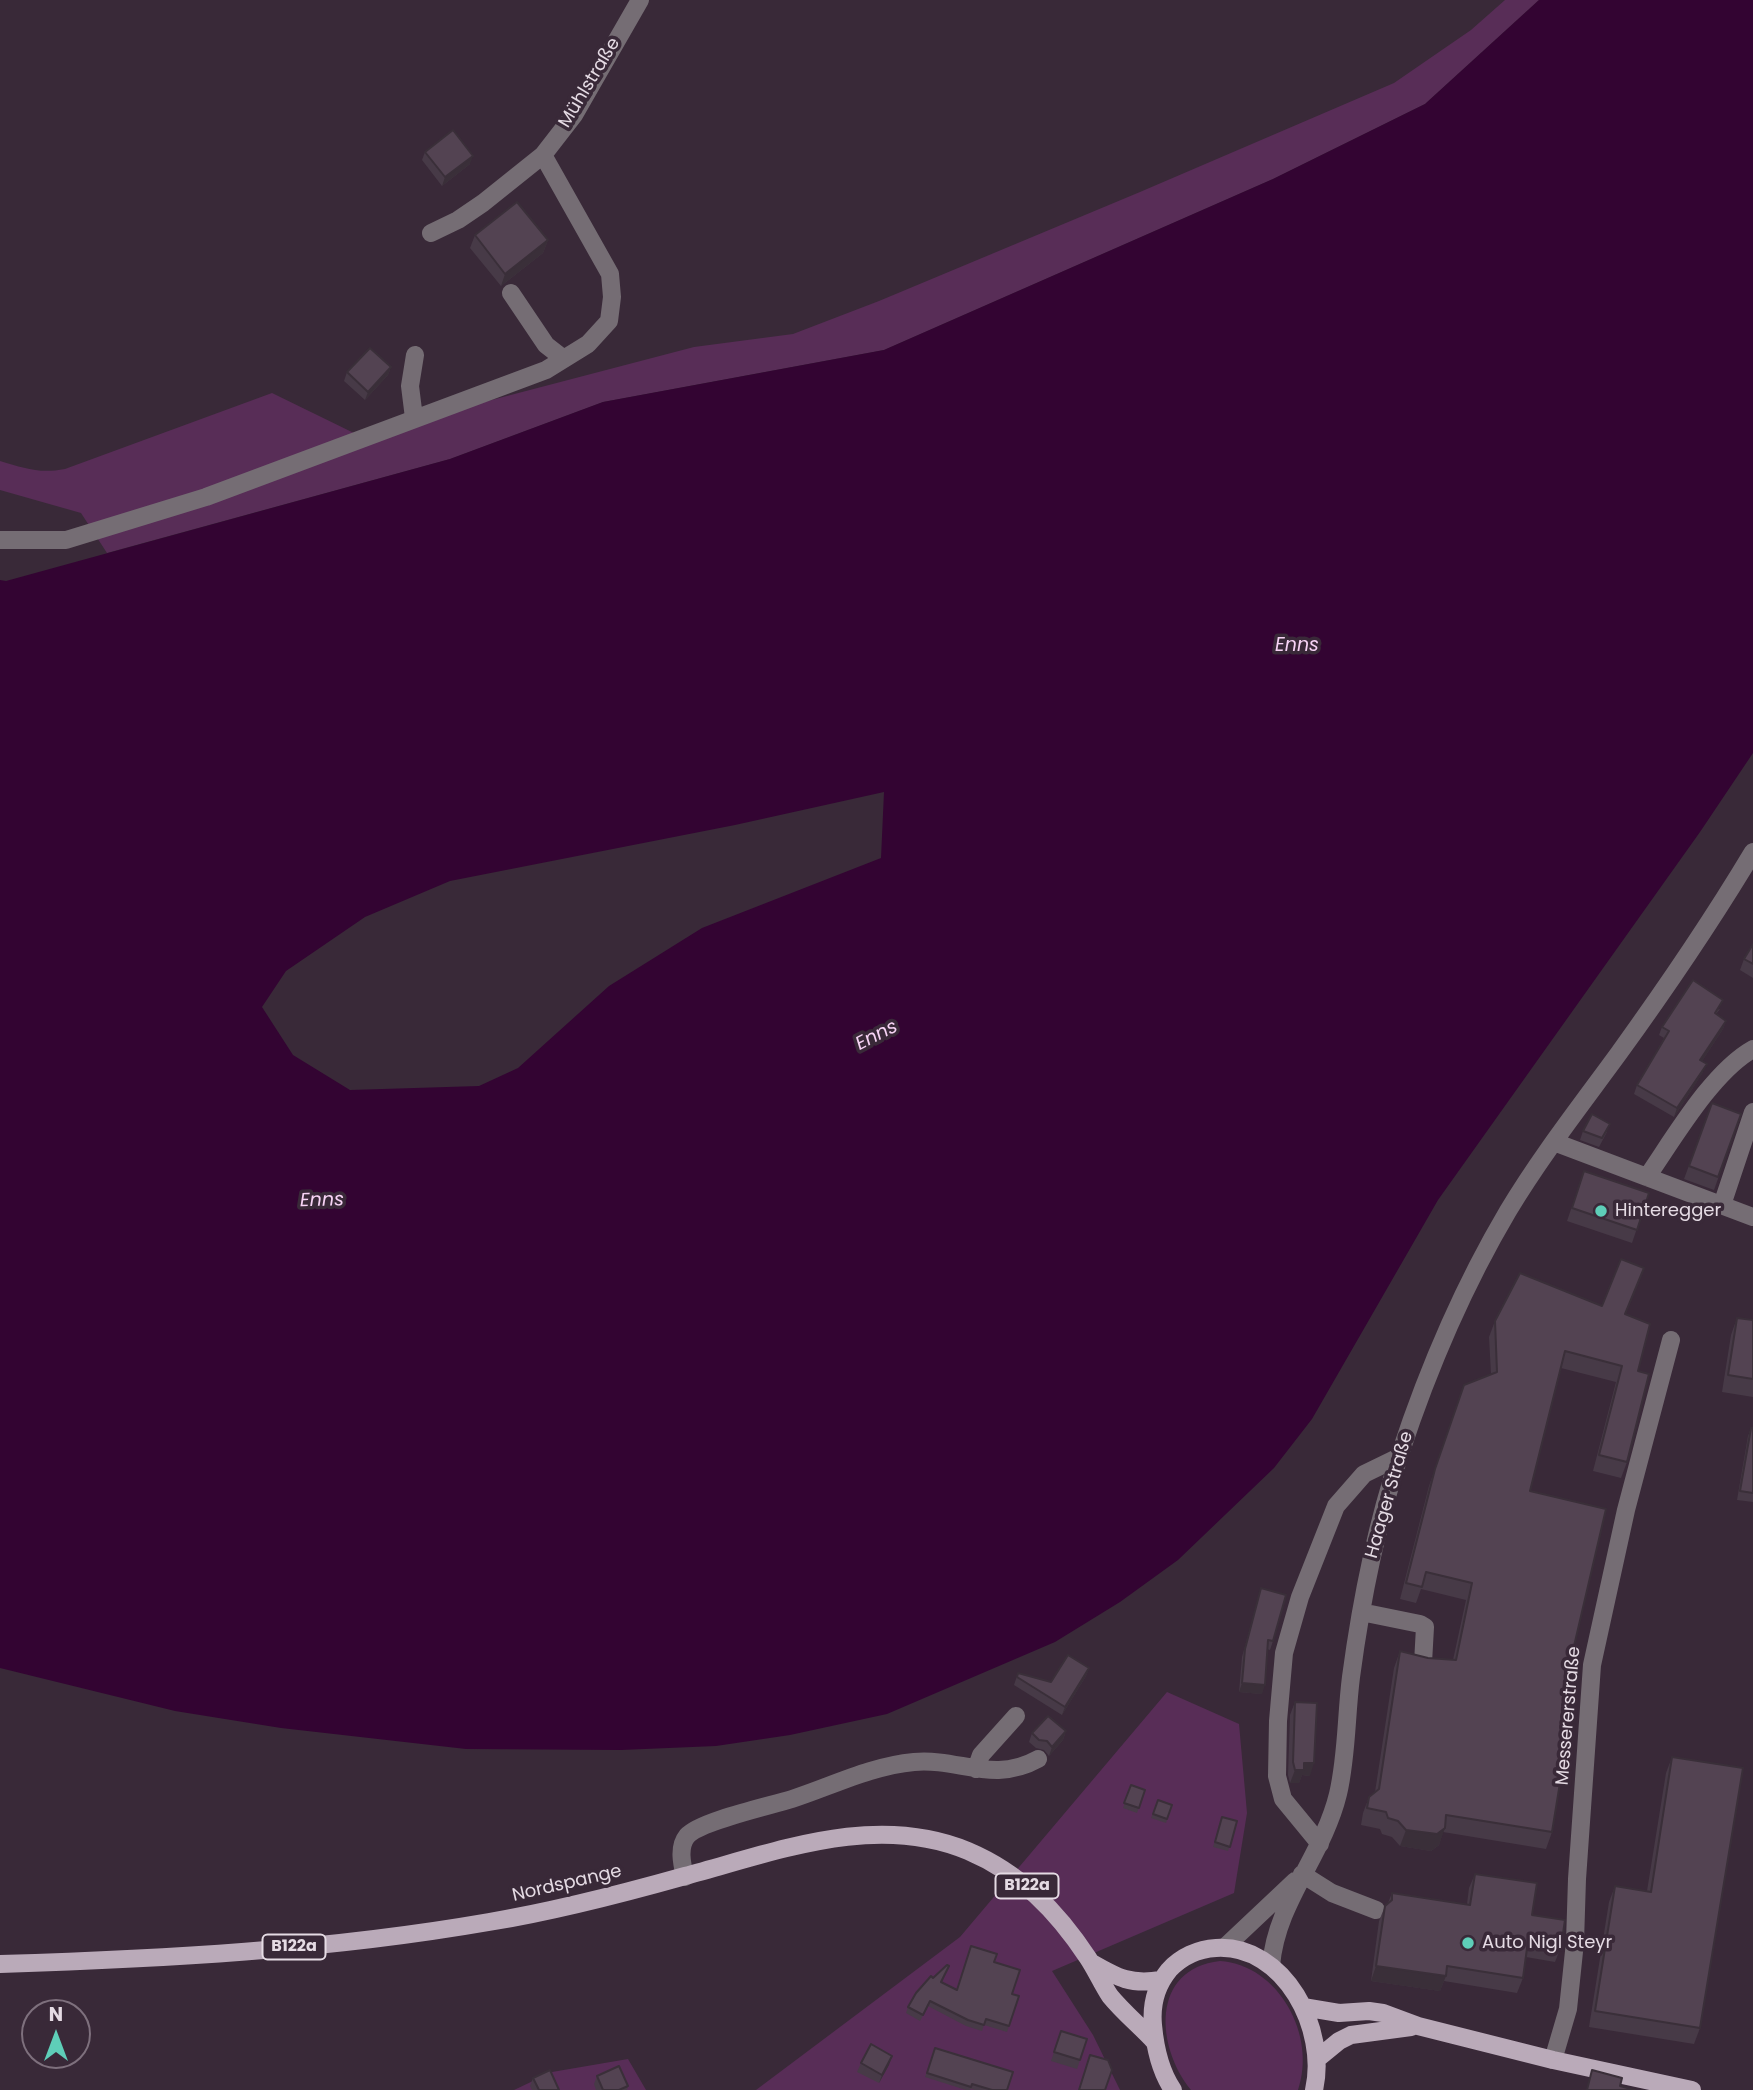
<!DOCTYPE html>
<html>
<head>
<meta charset="utf-8">
<style>
	body { margin:0 }
	#map { position:relative; width:1753px; height:2090px; overflow:hidden; background:#392938; font-family:Poppins,sans-serif }
	canvas { display:block }
	.north { position:absolute; left:21px; top:1999px; width:70px; height:70px; box-sizing:border-box; background:#392938; border:2px solid #7e707d; border-radius:50%; rotate:0deg; font-size:19px; font-weight:700; line-height:28px; text-align:center; color:#e5dbe4 }
	.north::after { content:''; display:block; margin:auto; width:24px; height:32px; background:#5eceb8; clip-path:polygon(50% 0,100% 100%,50% 72%,0 100%) }
</style>
</head>
<body>
<div id="map">
<canvas width="1753" height="2090"></canvas>
<div class="north">N</div>
</div>
<script>
const ctx = document.querySelector('canvas').getContext('2d');
ctx.lineJoin = 'round';
function fill(path, color) {
  ctx.fillStyle = color;
  ctx.fill(path, 'evenodd');
}
function trace(path, color, width, dash) {
  ctx.strokeStyle = color;
  ctx.lineWidth = width;
  ctx.lineCap = dash ? 'butt' : 'round';
  ctx.setLineDash(dash || []);
  ctx.stroke(path);
}
function write(font, color, halo, rows, align = 'center') {
  ctx.font = font + ' Poppins,sans-serif';
  ctx.lineWidth = 7;
  ctx.setLineDash([]);
  ctx.textBaseline = 'middle';
  ctx.strokeStyle = halo;
  ctx.fillStyle = color;
  for (const [text, x, y, turn = 0] of rows) {
    ctx.save();
    ctx.translate(x, y);
    ctx.rotate((+turn || 0) * Math.PI / 180);
    ctx.textAlign = isNaN(turn) ? turn : align;
    if (halo) ctx.strokeText(text, 0, 0);
    ctx.fillText(text, 0, 0);
    ctx.restore();
  }
}
fill(new Path2D(`
	M 1505,0 L 1539,0 L 1425,104 L 1273,179 L 884,350 L 603,402 L 450,459 L 107,553 L 81,513 L 0,490 L 0,461 C 24,468 39,474 65,469 L 272,393 L 358,435 L 694,347 L 793,334 L 879,301 L 1140,192 L 1394,83 L 1471,30 Z
	M 1167,1692 L 1239,1724 L 1247,1813 L 1234,1893 L 1052,1971 L 1093,2035 L 1120,2090 L 756,2090 L 960,1937 Z
	M 1220,1961 C 1279,1965 1317,2036 1298,2090 L 1191,2090 C 1156,2047 1150,1969 1220,1961 Z
	M 628,2059 L 646,2090 L 514,2090 L 552,2072 Z`), '#582d57');
fill(new Path2D(`
	M 1539,0 L 1753,0 L 1753,753 L 1700,832 L 1438,1200 L 1312,1419 L 1274,1468 L 1178,1560 L 1120,1602 L 1055,1642 L 887,1714 L 790,1735 L 716,1746 L 621,1750 L 466,1749 L 281,1728 L 175,1711 L 0,1668 L 0,580 L 6,581 L 450,459 L 603,402 L 884,350 L 1273,179 L 1425,104 ZM 884,792 L 881,858 L 702,928 L 609,986 L 518,1068 L 479,1086 L 350,1090 L 293,1055 L 262,1007 L 286,971 L 365,917 L 450,881 L 735,825 Z`), '#330432');
trace(new Path2D(`
	M 431,233 L 458,220 L 483,203 L 543,155 L 574,115 L 640,0
	M 511,293 L 546,345 L 564,359
	M 414,418 L 410,386 L 415,355
	M 0,540 L 66,540 L 206,497 L 546,370 L 588,344 L 609,321 L 612,297 L 610,274 L 543,155
	M 1554,1142 L 1753,1217
	M 1647,1177 C 1674,1138 1712,1072 1753,1049
	M 1722,1205 L 1753,1112
	M 1361,1612 L 1420,1624 L 1425,1627 L 1423,1663
	M 976,1769 L 981,1755 L 1016,1716
	M 1320,1844 L 1283,1799 L 1277,1776 L 1278,1721 L 1284,1653 L 1300,1597 L 1336,1506 L 1364,1474 L 1399,1457
	M 1302,1874 L 1332,1893 L 1376,1910
	M 685,1877 C 682,1864 678,1847 687,1836 C 700,1821 770,1806 792,1799 C 832,1786 871,1766 914,1762 C 960,1758 993,1784 1038,1759
	M 1225,1947 L 1295,1881
	M 1271,1966 C 1276,1902 1323,1856 1338,1794 C 1347,1756 1346,1716 1351,1677 C 1361,1602 1376,1526 1400,1454 C 1428,1369 1463,1287 1508,1211 C 1541,1156 1581,1105 1619,1053 C 1666,988 1711,922 1753,852
	M 1553,2060 L 1568,2009 L 1575,1942 L 1577,1879 L 1592,1665 L 1626,1510 L 1671,1340`), '#756d74', 18);
trace(new Path2D(`
	M 1092,1963 C 1118,1978 1131,1985 1161,1980
	M 0,1964 C 163,1959 328,1950 489,1922 C 556,1911 621,1894 685,1876 C 776,1852 875,1812 968,1851 C 1020,1873 1057,1911 1088,1958 C 1096,1970 1102,1984 1110,1996 C 1123,2012 1140,2026 1154,2041
	M 1303,2007 L 1339,2013 L 1369,2011 L 1383,2013 L 1418,2026 L 1553,2060 L 1692,2090
	M 1317,2059 L 1339,2041 L 1351,2035 L 1411,2027
	M 1173,2090 C 1160,2071 1155,2047 1153,2025 C 1151,2004 1156,1986 1169,1970 C 1181,1957 1198,1949 1216,1948 C 1285,1944 1328,2030 1314,2090`), '#baaab9', 18);
fill(new Path2D(`
	M 425,152 L 470,164 L 442,186 L 422,160 Z
	M 475,235 L 548,240 L 543,253 L 501,286 L 470,248 Z
	M 391,367 L 388,375 L 365,400 L 344,381 L 347,372 Z
	M 1753,944 L 1753,978 L 1740,970 L 1744,959 Z
	M 1720,1009 L 1716,1014 L 1726,1021 L 1723,1029 L 1702,1061 L 1703,1072 L 1674,1117 L 1634,1094 L 1637,1085 L 1664,1038 L 1659,1035 L 1662,1027 Z
	M 1712,1103 L 1741,1114 L 1714,1190 L 1684,1179 Z
	M 1583,1131 L 1607,1132 L 1599,1147 L 1580,1140 Z
	M 1584,1171 L 1649,1193 L 1632,1243 L 1567,1221 Z
	M 1644,1268 L 1625,1315 L 1638,1371 L 1627,1462 L 1621,1478 L 1593,1471 L 1616,1382 L 1561,1368 L 1530,1491 L 1564,1689 L 1552,1832 L 1546,1849 L 1443,1832 L 1439,1845 L 1431,1851 L 1400,1846 L 1392,1837 L 1382,1834 L 1380,1829 L 1361,1825 L 1363,1813 L 1369,1797 L 1375,1792 L 1394,1668 L 1400,1651 L 1428,1658 L 1453,1660 L 1466,1600 L 1421,1589 L 1416,1603 L 1400,1599 L 1429,1486 L 1464,1385 L 1491,1374 L 1489,1337 L 1495,1321 L 1602,1306 Z
	M 1737,1318 L 1753,1320 L 1753,1397 L 1722,1392 L 1731,1335 Z
	M 1751,1428 L 1753,1428 L 1753,1502 L 1737,1500 L 1748,1436 Z
	M 1261,1588 L 1273,1641 L 1270,1650 L 1267,1649 L 1262,1694 L 1239,1692 L 1242,1657 Z
	M 1089,1668 L 1086,1676 L 1062,1715 L 1014,1685 L 1018,1673 L 1051,1682 Z
	M 1295,1702 L 1310,1776 L 1302,1775 L 1299,1783 L 1290,1783 L 1288,1775 L 1290,1715 Z
	M 1066,1731 L 1063,1740 L 1049,1756 L 1044,1750 L 1036,1748 L 1029,1742 L 1032,1733 Z
	M 1672,1757 L 1700,2028 L 1694,2044 L 1589,2027 L 1609,1902 L 1615,1886 L 1647,1891 L 1666,1773 Z
	M 1131,1785 L 1145,1790 L 1137,1813 L 1123,1808 Z
	M 1158,1800 L 1172,1805 L 1166,1823 L 1151,1818 Z
	M 1222,1817 L 1237,1821 L 1228,1851 L 1213,1847 Z
	M 1475,1874 L 1532,1915 L 1561,1947 L 1555,1962 L 1526,1957 L 1523,1978 L 1517,1993 L 1444,1981 L 1440,1991 L 1371,1981 L 1379,1921 L 1385,1906 L 1388,1903 L 1392,1893 L 1467,1904 L 1469,1888 Z
	M 994,1962 L 1012,1994 L 1019,1996 L 1007,2032 L 984,2025 L 982,2031 L 966,2026 L 928,2006 L 920,2021 L 906,2013 L 908,2007 L 933,1978 L 949,1966 L 942,1982 L 957,1990 Z
	M 1061,2031 L 1087,2039 L 1077,2069 L 1051,2061 Z
	M 935,2048 L 1007,2090 L 975,2090 L 971,2089 L 970,2090 L 966,2090 L 925,2077 Z
	M 861,2063 L 889,2065 L 879,2083 L 857,2072 Z
	M 597,2076 L 628,2086 L 627,2090 L 596,2090 L 594,2084 Z
	M 533,2078 L 559,2090 L 532,2090 L 530,2086 Z`), '#473a47');
fill(new Path2D(`
	M 473,156 L 470,164 L 442,186 L 445,177 Z
	M 548,240 L 543,253 L 501,286 L 505,274 Z
	M 391,367 L 388,375 L 365,400 L 368,392 Z
	M 1726,1021 L 1723,1029 L 1697,1069 L 1700,1060 Z
	M 1707,1064 L 1703,1072 L 1674,1117 L 1677,1108 Z
	M 1089,1668 L 1086,1676 L 1062,1715 L 1065,1707 Z
	M 1242,1683 L 1265,1685 L 1262,1694 L 1239,1692 Z
	M 1066,1731 L 1063,1740 L 1049,1756 L 1052,1747 Z
	M 1304,1763 L 1314,1763 L 1310,1776 L 1302,1775 L 1299,1783 L 1290,1783 L 1295,1770 Z
	M 1445,1828 L 1439,1845 L 1431,1851 L 1400,1846 L 1406,1830 Z
	M 1376,1966 L 1446,1976 L 1440,1991 L 1371,1981 Z
	M 892,2056 L 889,2065 L 879,2083 L 882,2075 Z`), '#3a2f39');
const building = new Path2D(`
	M 453,130 L 473,156 L 445,177 L 425,152 Z
	M 517,202 L 548,240 L 505,274 L 475,235 Z
	M 370,348 L 391,367 L 368,392 L 347,372 Z
	M 1753,944 L 1753,964 L 1744,959 Z
	M 1693,980 L 1723,1000 L 1715,1013 L 1726,1021 L 1700,1060 L 1707,1064 L 1677,1108 L 1637,1085 L 1669,1031 L 1662,1027 Z
	M 1712,1103 L 1741,1114 L 1718,1177 L 1689,1166 Z
	M 1592,1114 L 1610,1124 L 1602,1138 L 1583,1131 Z
	M 1584,1171 L 1649,1193 L 1637,1230 L 1572,1208 Z
	M 1621,1259 L 1644,1268 L 1625,1314 L 1650,1324 L 1638,1371 L 1649,1374 L 1627,1462 L 1599,1455 L 1622,1366 L 1565,1351 L 1530,1491 L 1606,1509 L 1564,1689 L 1575,1691 L 1552,1832 L 1446,1815 L 1445,1828 L 1437,1834 L 1406,1830 L 1398,1821 L 1388,1818 L 1386,1812 L 1367,1808 L 1369,1797 L 1379,1789 L 1400,1651 L 1428,1658 L 1456,1660 L 1472,1583 L 1426,1572 L 1422,1587 L 1406,1583 L 1435,1469 L 1464,1385 L 1497,1372 L 1495,1321 L 1520,1273 L 1602,1306 Z
	M 1737,1318 L 1753,1320 L 1753,1379 L 1728,1375 Z
	M 1751,1428 L 1753,1428 L 1753,1493 L 1740,1491 Z
	M 1261,1588 L 1286,1595 L 1273,1641 L 1268,1640 L 1265,1685 L 1242,1683 L 1245,1649 Z
	M 1068,1655 L 1089,1668 L 1065,1707 L 1017,1677 L 1018,1673 L 1051,1682 Z
	M 1295,1702 L 1317,1703 L 1314,1763 L 1304,1763 L 1304,1770 L 1295,1770 L 1293,1762 Z
	M 1048,1716 L 1066,1731 L 1052,1747 L 1047,1741 L 1039,1740 L 1032,1733 Z
	M 1672,1757 L 1743,1768 L 1700,2028 L 1595,2011 L 1615,1886 L 1651,1892 Z
	M 1131,1785 L 1145,1790 L 1139,1808 L 1124,1803 Z
	M 1158,1800 L 1172,1805 L 1167,1819 L 1153,1814 Z
	M 1222,1817 L 1237,1821 L 1230,1847 L 1215,1842 Z
	M 1475,1874 L 1537,1883 L 1532,1915 L 1565,1920 L 1561,1947 L 1528,1941 L 1523,1978 L 1447,1966 L 1446,1976 L 1376,1966 L 1385,1906 L 1392,1900 L 1392,1893 L 1470,1905 Z
	M 971,1946 L 997,1954 L 994,1962 L 1020,1970 L 1012,1994 L 1019,1996 L 1009,2026 L 986,2019 L 984,2025 L 968,2020 L 930,2001 L 923,2015 L 908,2007 L 916,1993 L 931,1976 L 933,1978 L 947,1965 L 949,1966 L 941,1982 L 957,1990 Z
	M 1061,2031 L 1087,2039 L 1080,2060 L 1054,2052 Z
	M 871,2044 L 892,2056 L 882,2075 L 861,2063 Z
	M 935,2048 L 1013,2072 L 1007,2090 L 992,2090 L 972,2084 L 971,2087 L 927,2073 Z
	M 1090,2055 L 1108,2060 L 1112,2070 L 1105,2090 L 1079,2090 Z
	M 619,2066 L 628,2086 L 619,2090 L 603,2090 L 597,2076 Z
	M 550,2070 L 559,2090 L 539,2090 L 533,2078 Z
	M 1592,2070 L 1622,2078 L 1620,2086 L 1635,2090 L 1587,2090 Z`);
fill(building, '#534352');
trace(building, '#3a2f39', 2);
for (const [x, y, r, color] of [
	[1601,1211,7,"#5eceb8"],
	[1468,1943,7,"#5eceb8"]
]) {
  const dot = new Path2D();
  dot.arc(x, y, r, 0, 2 * Math.PI);
  ctx.fillStyle = color;
  ctx.fill(dot);
  trace(dot, '#392938', 2.5);
}
for (const [x, y, w] of [
	[1027,1886,63],
	[294,1947,63]
]) {
  const box = new Path2D();
  box.roundRect(x - w / 2, y - 12.5, w, 25, 5);
  ctx.fillStyle = '#392938';
  ctx.fill(box);
  trace(box, '#e5dbe4', 2);
}
write('bold 16px', '#e5dbe4', null, [
	["B122a",1027,1886],
	["B122a",294,1947]
]);
write('18px', '#e5dbe4', '#392938', [
	["Mühlstraße",590,83,-59],
	["Haager Straße",1390,1495,-74],
	["Messererstraße",1569,1716,-85],
	["Nordspange",567,1884,-13]
]);
write('18px', '#e5dbe4', '#392938', [
	["Hinteregger",1615,1211],
	["Auto Nigl Steyr",1482,1943]
], 'left');
write('italic 19px', '#f7d3f5', '#392938', [
	["Enns",1297,646],
	["Enns",877,1036,-27],
	["Enns",322,1201,-1]
]);
</script>
</body>
</html>
